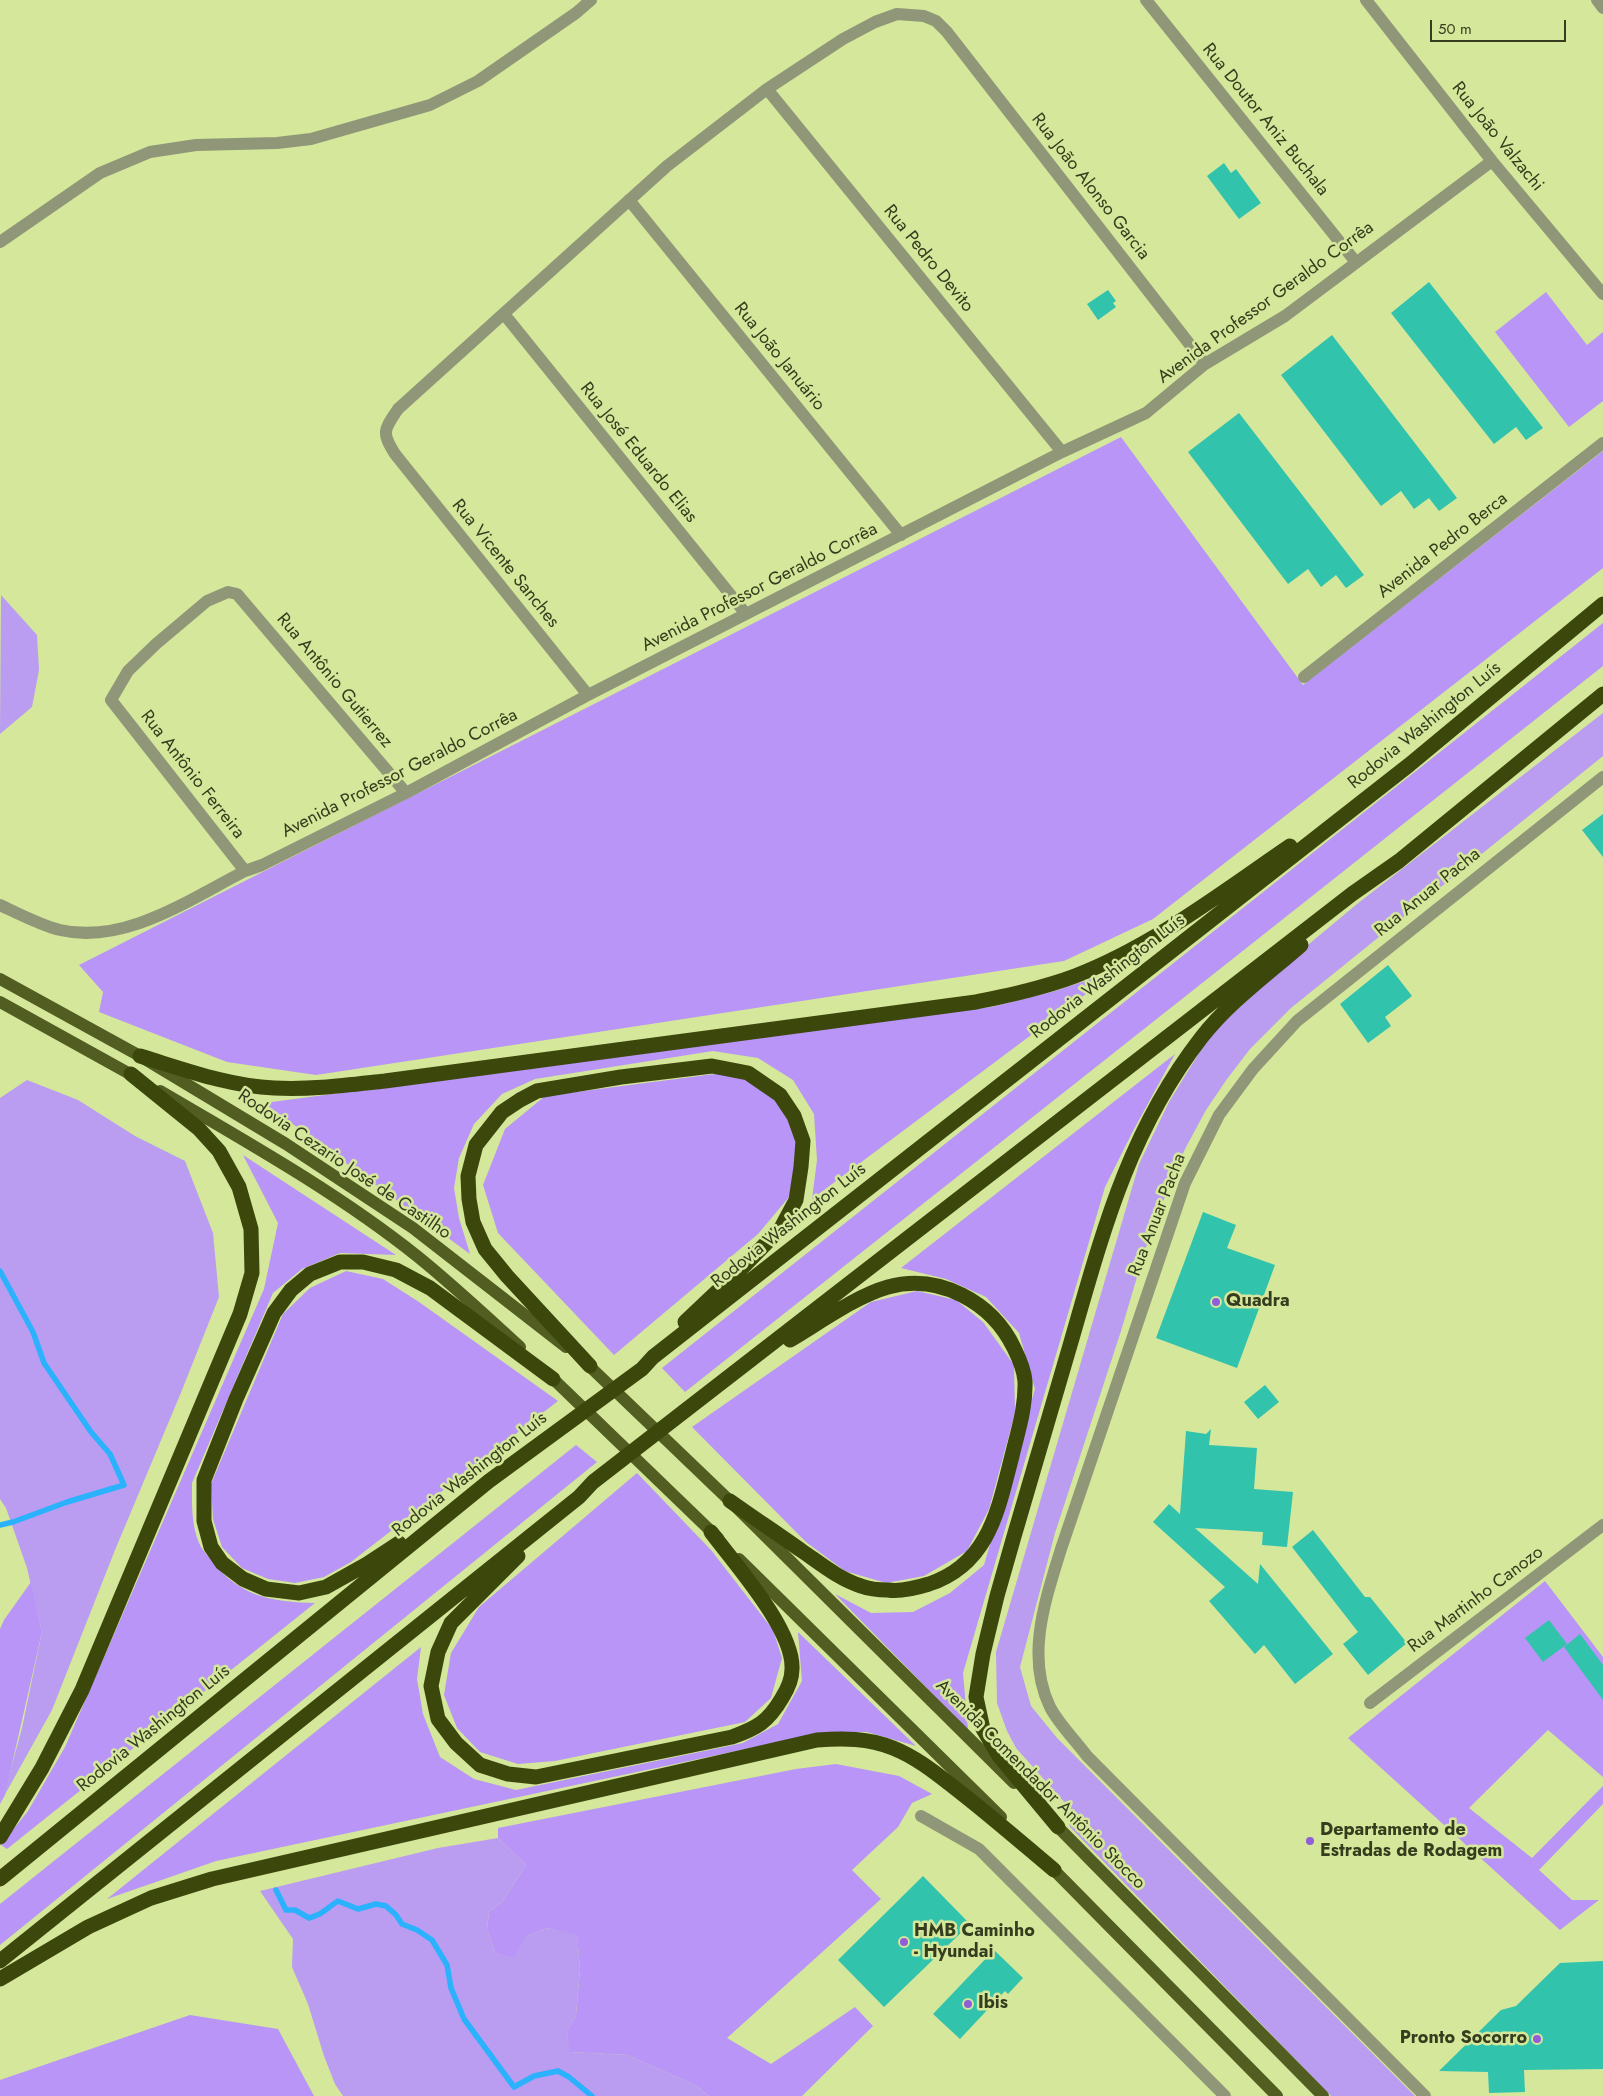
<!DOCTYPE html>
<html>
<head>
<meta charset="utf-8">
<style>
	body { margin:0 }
	#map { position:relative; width:1603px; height:2096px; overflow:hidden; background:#d4e79b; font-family:Jost,sans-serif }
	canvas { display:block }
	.scale { position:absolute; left:1430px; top:20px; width:136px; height:22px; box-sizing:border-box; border:2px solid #363d1e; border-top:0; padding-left:6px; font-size:15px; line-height:18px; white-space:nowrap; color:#363d1e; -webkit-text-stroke:4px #d4e79b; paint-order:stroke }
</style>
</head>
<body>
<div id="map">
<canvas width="1603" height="2096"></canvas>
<div class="scale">50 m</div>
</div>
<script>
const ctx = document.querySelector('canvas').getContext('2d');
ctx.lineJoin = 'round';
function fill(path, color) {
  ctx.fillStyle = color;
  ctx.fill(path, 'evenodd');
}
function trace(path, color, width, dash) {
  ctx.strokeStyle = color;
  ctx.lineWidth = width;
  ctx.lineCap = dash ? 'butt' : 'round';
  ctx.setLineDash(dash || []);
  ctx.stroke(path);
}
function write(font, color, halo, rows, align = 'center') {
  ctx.font = font + ' Jost,sans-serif';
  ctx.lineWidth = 5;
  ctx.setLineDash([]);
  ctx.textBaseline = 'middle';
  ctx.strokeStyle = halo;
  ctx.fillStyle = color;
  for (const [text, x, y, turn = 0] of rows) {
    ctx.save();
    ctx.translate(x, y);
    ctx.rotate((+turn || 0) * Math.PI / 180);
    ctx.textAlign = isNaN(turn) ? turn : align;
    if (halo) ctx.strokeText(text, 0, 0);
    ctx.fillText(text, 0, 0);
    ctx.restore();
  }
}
fill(new Path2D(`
	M 1546,292 L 1587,345 L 1603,332 L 1603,401 L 1569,427 L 1495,332 Z
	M 1121,437 L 1303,685 L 1603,451 L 1603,568 L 1153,919 L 1064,961 L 316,1075 L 227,1062 L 99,1012 L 103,992 L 79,965 Z
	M 1603,623 L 1603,666 L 685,1392 L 662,1368 Z
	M 1118,970 L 812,1199 L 817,1160 L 814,1114 L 793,1080 L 758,1058 L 713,1051 L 535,1079 L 502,1094 L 474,1124 L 459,1158 L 454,1188 L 459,1218 L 470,1254 L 264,1103 L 991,1007 L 1055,991 Z
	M 1175,1054 L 1133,1131 L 1105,1187 L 963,1673 L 968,1730 L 835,1594 L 871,1613 L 913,1612 L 950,1593 L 984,1565 L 1035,1389 L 1019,1333 L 986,1297 L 946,1279 L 901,1268 Z
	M 730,1072 L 773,1091 L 796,1129 L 798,1164 L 789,1197 L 758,1234 L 614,1355 L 498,1233 L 483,1185 L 505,1129 L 545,1096 Z
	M 243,1155 L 396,1255 L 340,1253 L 302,1269 L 273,1293 L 192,1483 C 192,1503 191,1528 201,1547 C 204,1552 209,1557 213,1562 C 240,1597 273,1602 315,1603 L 7,1849 L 1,1845 L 28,1811 L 65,1747 L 264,1289 L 278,1223 Z
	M 346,1271 L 383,1279 L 419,1302 L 558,1401 L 351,1562 L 324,1577 L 295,1583 L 268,1579 L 242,1568 L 222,1547 L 213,1519 L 211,1484 L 283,1314 L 310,1288 Z
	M 917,1291 L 956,1300 L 983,1322 L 1014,1365 L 1015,1413 L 989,1509 L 967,1551 L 924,1576 L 886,1583 L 845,1571 L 806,1542 L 692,1427 L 871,1302 Z
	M 576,1445 L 597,1462 L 0,1945 L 0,1904 Z
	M 637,1473 L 711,1550 L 773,1630 L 782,1658 L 771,1698 L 745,1722 L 555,1761 L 518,1764 L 480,1752 L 457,1728 L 444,1695 L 451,1653 L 479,1607 Z
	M 1545,1581 L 1603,1657 L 1603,1777 L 1548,1730 L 1469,1808 L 1532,1858 L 1603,1786 L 1603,1804 L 1539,1870 L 1572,1900 L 1599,1900 L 1560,1930 L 1348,1738 Z
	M 31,1582 L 42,1632 L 5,1795 L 0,1804 L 0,1629 L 4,1620 Z
	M 798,1632 L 916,1746 L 867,1732 L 826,1732 L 216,1861 L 107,1899 L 421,1647 L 417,1679 L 423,1714 L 440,1757 L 474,1779 L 516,1790 L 743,1743 L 778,1724 L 802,1681 Z
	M 836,1764 L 899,1776 L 932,1794 L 912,1803 L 898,1827 L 852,1870 L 881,1899 L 727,2038 L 771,2064 L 855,2007 L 873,2026 L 802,2096 L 709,2096 L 695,2085 L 627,2055 L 569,2052 L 567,2031 L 576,2015 L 580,1969 L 577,1935 L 547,1928 L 527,1936 L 514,1958 L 495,1953 L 487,1929 L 489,1912 L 503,1901 L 526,1865 L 498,1838 L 498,1828 L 796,1769 Z
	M 190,2015 L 278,2029 L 314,2096 L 0,2096 L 0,2080 Z`), '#b895f6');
fill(new Path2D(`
	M 1,595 L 37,635 L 39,670 L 32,707 L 0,734 Z
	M 1603,713 L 1603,756 L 1291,1008 L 1250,1049 L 1227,1079 L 1206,1110 L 1185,1149 L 1169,1186 L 1145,1250 L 1121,1331 L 1055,1533 L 1020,1667 L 1031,1706 L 1057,1738 L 1415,2096 L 1331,2096 L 1070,1827 L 1066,1804 L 1016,1748 L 1007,1731 L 997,1703 L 996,1652 L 1139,1164 L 1169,1102 L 1209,1037 L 1279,969 L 1357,904 Z
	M 27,1080 L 78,1100 L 135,1136 L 185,1161 L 213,1233 L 219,1297 L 180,1395 L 115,1550 L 52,1710 L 3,1798 L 22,1728 L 42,1632 L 27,1568 L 6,1508 L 0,1499 L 0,1098 Z
	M 498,1838 L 526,1865 L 503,1901 L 489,1912 L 487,1929 L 495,1953 L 514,1957 L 527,1936 L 547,1928 L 577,1934 L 580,1969 L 576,2015 L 567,2031 L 570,2052 L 627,2055 L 695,2085 L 709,2096 L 343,2096 L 335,2084 L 324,2056 L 308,2004 L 292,1967 L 293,1939 L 260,1891 L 438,1848 Z`), '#ba9cf1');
trace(new Path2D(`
	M 0,1271 L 33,1332 L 44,1363 L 91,1432 L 110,1454 L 124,1485 L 67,1502 L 13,1522 L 0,1525
	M 276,1890 L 286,1910 L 295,1910 L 309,1918 C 324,1914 325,1909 338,1901 L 358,1909 L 376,1904 L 386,1906 L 396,1915 L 402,1924 L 417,1930 L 432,1940 L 447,1965 L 451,1988 L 464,2019 L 514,2087 L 534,2076 L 558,2071 L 569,2077 L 592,2096`), '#2ab2fc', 5.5);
fill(new Path2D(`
	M 1224,163 L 1231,173 L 1236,169 L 1261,203 L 1239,219 L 1207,176 Z
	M 1429,282 L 1543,428 L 1526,440 L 1516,427 L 1494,444 L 1391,313 Z
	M 1108,290 L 1116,301 L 1113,303 L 1116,307 L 1098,320 L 1087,304 Z
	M 1332,335 L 1457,498 L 1439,511 L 1429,498 L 1414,509 L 1401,491 L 1381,506 L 1281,375 Z
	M 1239,413 L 1364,575 L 1346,588 L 1336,575 L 1321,587 L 1308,569 L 1288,584 L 1188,452 Z
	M 1603,814 L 1603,857 L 1582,830 Z
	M 1388,965 L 1412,996 L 1385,1017 L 1391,1026 L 1368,1043 L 1340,1004 Z
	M 1203,1212 L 1236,1225 L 1227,1248 L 1275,1265 L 1237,1368 L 1156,1338 Z
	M 1265,1385 L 1279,1402 L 1258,1419 L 1244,1402 Z
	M 1211,1429 L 1209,1445 L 1257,1448 L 1254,1489 L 1293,1492 L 1287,1547 L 1262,1545 L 1263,1532 L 1195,1528 L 1258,1584 L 1260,1564 L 1333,1654 L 1295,1684 L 1264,1645 L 1255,1654 L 1209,1601 L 1225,1587 L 1153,1522 L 1169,1504 L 1180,1514 L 1186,1431 L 1206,1434 Z
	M 1313,1530 L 1365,1597 L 1370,1597 L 1407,1643 L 1368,1675 L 1343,1644 L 1358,1632 L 1292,1547 Z
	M 1549,1620 L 1567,1644 L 1543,1662 L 1525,1638 Z
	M 1580,1634 L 1603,1665 L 1603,1700 L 1564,1647 Z
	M 923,1876 L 970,1924 L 884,2007 L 838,1960 Z
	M 994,1950 L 1023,1978 L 1008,1994 L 1005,1991 L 960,2039 L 933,2014 Z
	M 1603,1961 L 1603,2069 L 1524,2070 L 1525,2092 L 1489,2093 L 1488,2072 L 1439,2071 L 1501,2010 L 1516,2006 L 1560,1963 Z`), '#31c3ac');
trace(new Path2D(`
	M 1146,0 L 1355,261
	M 1366,0 L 1492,161 L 1603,294
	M 1597,0 L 1603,8
	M 767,89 L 1062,452
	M 629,200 L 901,535
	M 0,242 L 100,173 L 150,152 L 196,145 L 277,143 L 311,139 L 430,105 L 478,81 L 576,13 L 591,0
	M 504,314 L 746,614
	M 1304,677 L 1603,443
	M 588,695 L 395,454 C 381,432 384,430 398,409 L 667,166 L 767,89 L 843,39 L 875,22 L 897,14 L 924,16 L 936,21 L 947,32 L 1205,364
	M 245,871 L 111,700 L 128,671 L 156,644 L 207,601 L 228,592 L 237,594 L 406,793
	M 0,905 C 17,913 42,926 60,930 C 125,945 190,899 245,871 L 262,865 L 406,793 L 588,695 L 1062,452 L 1146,413 L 1205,364 L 1285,316 L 1492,161
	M 1370,1703 L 1603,1525
	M 921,1816 L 979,1849 L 1225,2096
	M 1425,2096 L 1087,1756 C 1076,1741 1058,1723 1050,1707 C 1025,1656 1046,1598 1061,1549 L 1185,1183 L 1219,1115 L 1253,1069 L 1297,1021 L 1603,777`), '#8f9778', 12);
trace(new Path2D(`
	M 0,979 L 140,1056 L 286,1144 L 413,1228 L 566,1347
	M 0,1002 L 139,1079
	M 160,1091 C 247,1142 338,1193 417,1256 C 453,1285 486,1316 520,1347
	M 584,1361 L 730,1501 L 1014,1783
	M 547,1373 L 718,1538
	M 739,1559 L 1001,1817
	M 1051,1820 L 1323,2096
	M 1047,1863 L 1277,2096`), '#515d21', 12);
trace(new Path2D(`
	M 140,1056 C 183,1069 228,1086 274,1088 C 311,1090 348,1085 385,1081 L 976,1002 C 1009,995 1043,988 1075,976 C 1153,946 1221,893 1290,846
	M 590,1366 L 507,1276 L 485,1249 L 473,1222 L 469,1199 L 468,1176 L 476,1145 L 502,1112 L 520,1100 L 537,1091 L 621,1077 L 712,1066 L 748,1073 L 780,1095 L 794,1116 L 803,1141 L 801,1167 L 796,1200 L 781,1228 L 742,1268 L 685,1322
	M 730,1501 C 754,1518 778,1534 802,1551 C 821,1564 839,1579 861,1586 C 869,1589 879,1590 888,1590 C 901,1592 916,1588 929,1584 C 989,1564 998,1510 1012,1456 C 1018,1431 1026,1407 1025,1381 C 1024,1370 1019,1358 1014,1348 C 992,1302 939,1273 888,1287 C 856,1296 819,1323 790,1340
	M 399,1543 L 367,1564 L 326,1587 L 299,1593 L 266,1589 L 243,1579 L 222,1563 L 211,1547 L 204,1521 L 204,1480 L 236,1399 L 274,1313 L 291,1290 L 310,1274 L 340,1262 L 363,1262 L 396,1270 L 430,1288 L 553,1379
	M 518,1556 L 451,1623 L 438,1652 L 431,1686 L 438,1719 L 456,1743 L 480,1765 L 508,1774 L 536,1777 L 732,1737 C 757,1728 768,1722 782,1698 C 787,1690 792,1679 792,1669 C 794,1630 735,1564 711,1532
	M 1058,1827 L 999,1756 L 983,1729 L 976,1697 L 983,1654 L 997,1596 C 1021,1511 1046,1426 1071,1342 C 1103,1231 1129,1131 1201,1038 C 1229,1002 1268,974 1301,945
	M 0,1837 L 42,1768 L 82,1690 L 240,1314 L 252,1273 L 251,1229 L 239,1187 L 219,1151 L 199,1129 L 131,1074
	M 0,1879 L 489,1481 L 642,1369 L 653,1357 L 1409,765 L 1603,604
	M 0,1961 L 579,1497 L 593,1482 L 1352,894 L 1399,861 L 1603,694
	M 0,1979 L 88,1927 L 151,1898 L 212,1879 L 817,1740 C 843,1738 868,1738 893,1748 C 918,1758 938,1775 960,1792 C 992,1817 1023,1844 1054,1870`), '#3c470c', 15);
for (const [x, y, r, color] of [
	[1216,1302,5,"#905fd8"],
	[1310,1841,5,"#905fd8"],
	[904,1942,5,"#905fd8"],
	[968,2004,5,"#905fd8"],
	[1537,2039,5,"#905fd8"]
]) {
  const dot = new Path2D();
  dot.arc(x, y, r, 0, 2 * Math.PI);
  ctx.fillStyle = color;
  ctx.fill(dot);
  trace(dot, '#d4e79b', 2);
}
write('18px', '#363d1e', '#d4e79b', [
	["Rua Doutor Aniz Buchala",1265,120,51],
	["Rua João Valzachi",1497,137,51],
	["Rua João Alonso Garcia",1090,187,52],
	["Rua Pedro Devito",928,259,51],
	["Avenida Professor Geraldo Corrêa",1266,303,-36],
	["Rua João Januário",779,357,51],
	["Rua José Eduardo Elias",638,453,51],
	["Avenida Pedro Berca",1443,546,-38],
	["Rua Vicente Sanches",505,564,51],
	["Avenida Professor Geraldo Corrêa",760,588,-27],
	["Rua Antônio Gutierrez",334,681,50],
	["Rodovia Washington Luís",1425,726,-39],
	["Avenida Professor Geraldo Corrêa",400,774,-27],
	["Rua Antônio Ferreira",192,775,52],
	["Rua Anuar Pacha",1428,893,-39],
	["Rodovia Washington Luís",1108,977,-38],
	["Rodovia Cezario José de Castilho",344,1165,34],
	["Rua Anuar Pacha",1158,1215,-69],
	["Rodovia Washington Luís",789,1226,-38],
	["Rodovia Washington Luís",470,1475,-38],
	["Rua Martinho Canozo",1476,1600,-37],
	["Rodovia Washington Luís",154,1729,-39],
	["Avenida Comendador Antônio Stocco",1040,1785,45]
]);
write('bold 18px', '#363d1e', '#d4e79b', [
	["Quadra",1226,1302],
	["Departamento de",1320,1831],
	["Estradas de Rodagem",1320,1852],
	["HMB Caminho",914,1932],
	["- Hyundai",914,1953],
	["Ibis",978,2004],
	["Pronto Socorro",1527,2039,"right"]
], 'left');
</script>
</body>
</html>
